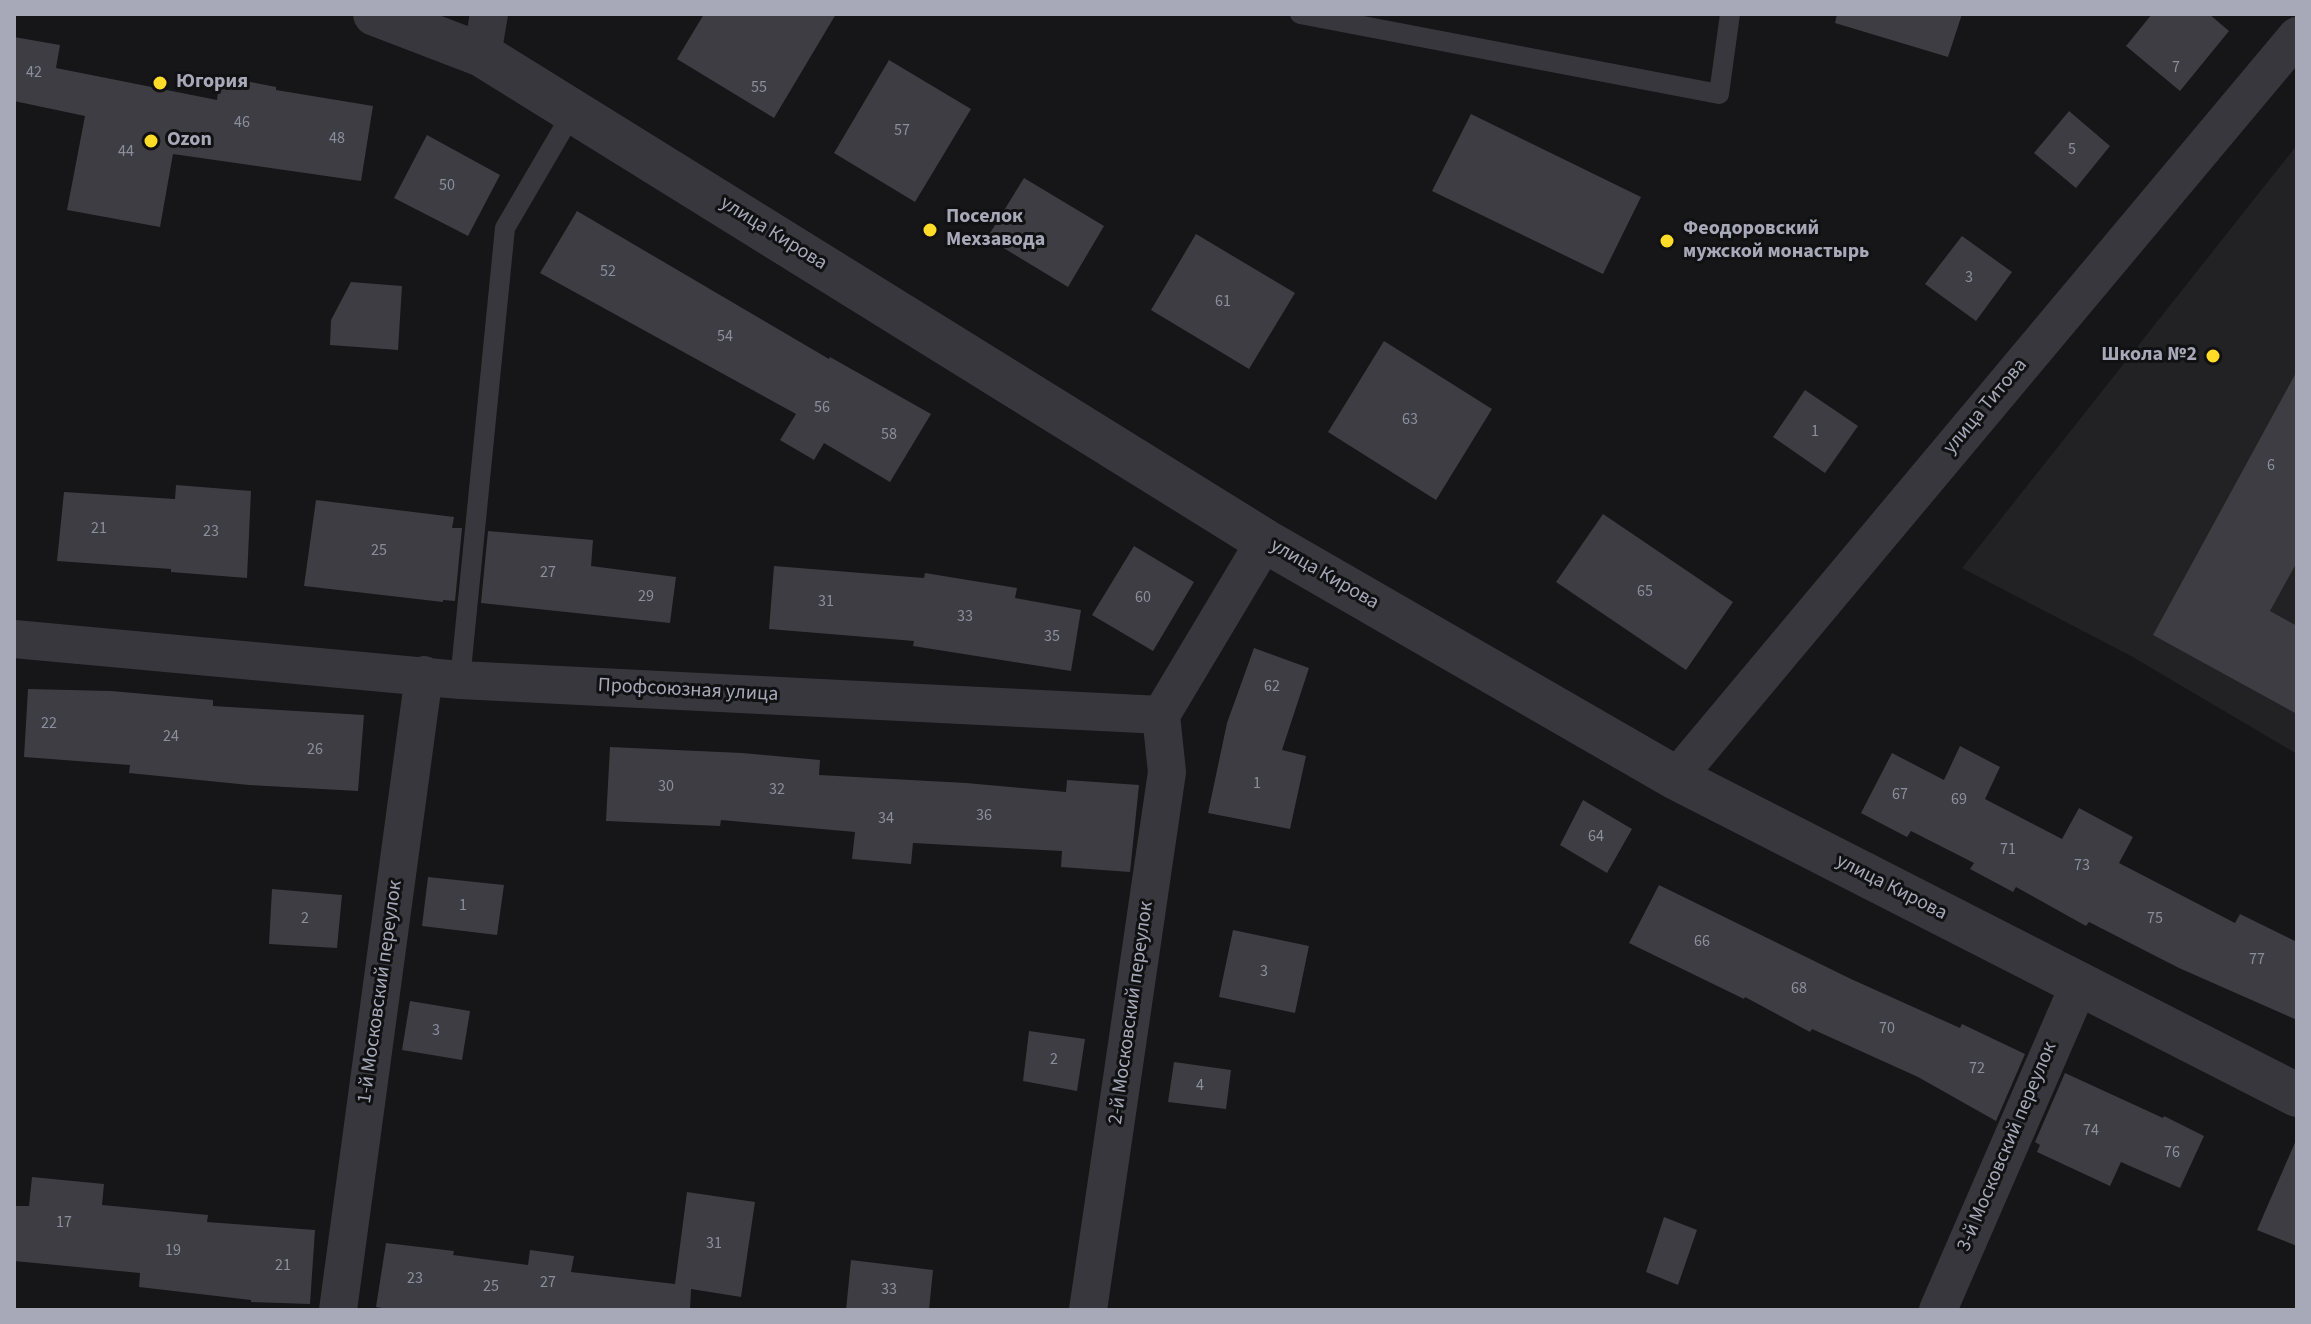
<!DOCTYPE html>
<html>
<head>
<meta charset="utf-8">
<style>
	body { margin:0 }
	#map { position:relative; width:2311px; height:1324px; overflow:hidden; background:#161618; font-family:"Source Sans 3",sans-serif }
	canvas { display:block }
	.frame { position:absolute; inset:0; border:16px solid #a7a9b9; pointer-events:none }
</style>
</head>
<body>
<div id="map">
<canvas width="2311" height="1324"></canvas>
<div class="frame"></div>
</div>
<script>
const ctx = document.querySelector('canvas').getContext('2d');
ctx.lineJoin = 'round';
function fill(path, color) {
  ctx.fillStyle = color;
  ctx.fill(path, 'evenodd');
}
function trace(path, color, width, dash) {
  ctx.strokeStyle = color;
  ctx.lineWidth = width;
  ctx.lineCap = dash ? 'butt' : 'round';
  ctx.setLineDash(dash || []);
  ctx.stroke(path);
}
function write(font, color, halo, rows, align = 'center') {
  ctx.font = font + ' "Source Sans 3",sans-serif';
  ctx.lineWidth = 6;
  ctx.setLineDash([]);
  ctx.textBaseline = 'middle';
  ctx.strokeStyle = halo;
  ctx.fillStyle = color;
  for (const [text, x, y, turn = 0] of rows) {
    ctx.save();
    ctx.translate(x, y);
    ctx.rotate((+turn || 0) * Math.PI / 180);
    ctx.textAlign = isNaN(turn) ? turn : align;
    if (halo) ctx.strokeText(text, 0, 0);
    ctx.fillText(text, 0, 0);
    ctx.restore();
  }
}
fill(new Path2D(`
	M 2297,145 L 2297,754 L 2131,656 L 1962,568 Z`), '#222225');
fill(new Path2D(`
	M 704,14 L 836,14 L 774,118 L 677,59 Z
	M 1837,14 L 1962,14 L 1948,57 L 1835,23 Z
	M 2152,14 L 2209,14 L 2229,31 L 2180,91 L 2126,46 Z
	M 14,37 L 60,45 L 56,68 L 217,100 L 220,76 L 276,87 L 276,90 L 373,106 L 361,181 L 173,154 L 160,227 L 67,210 L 85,116 L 14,101 Z
	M 889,60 L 971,109 L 915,202 L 834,153 Z
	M 2069,111 L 2110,146 L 2076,188 L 2034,153 Z
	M 1471,114 L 1641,197 L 1603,274 L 1432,191 Z
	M 427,135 L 500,175 L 468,236 L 394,198 Z
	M 1024,178 L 1104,226 L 1068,287 L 987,238 Z
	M 577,211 L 829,359 L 830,357 L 931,414 L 890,482 L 824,443 L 814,460 L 780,440 L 796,414 L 540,273 Z
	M 1196,234 L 1295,293 L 1249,369 L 1151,310 Z
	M 1962,236 L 2012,272 L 1976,321 L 1925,284 Z
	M 351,282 L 402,286 L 398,350 L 330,345 L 331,320 Z
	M 1384,341 L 1492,409 L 1436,500 L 1328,432 Z
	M 2297,371 L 2297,562 L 2270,611 L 2297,626 L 2297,714 L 2153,635 Z
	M 1805,390 L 1858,426 L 1825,473 L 1773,437 Z
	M 176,485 L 251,491 L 247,578 L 171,572 L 171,569 L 57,561 L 64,492 L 175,499 Z
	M 316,500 L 454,517 L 452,528 L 462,528 L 455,601 L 443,600 L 443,602 L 304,586 Z
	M 1603,514 L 1733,602 L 1686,670 L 1556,582 Z
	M 488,531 L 593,540 L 591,566 L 676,577 L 670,623 L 481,603 Z
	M 1134,546 L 1194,582 L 1153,651 L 1092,615 Z
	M 774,566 L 924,578 L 925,573 L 1017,588 L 1015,598 L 1081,610 L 1071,671 L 913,646 L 914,641 L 769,629 Z
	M 1254,648 L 1309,668 L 1282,750 L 1306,756 L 1290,829 L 1208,813 L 1227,723 Z
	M 28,689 L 111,691 L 213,700 L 213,706 L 364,715 L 358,791 L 249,785 L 129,773 L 130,765 L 24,757 Z
	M 1960,746 L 2000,767 L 1985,799 L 2062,839 L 2079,808 L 2133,837 L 2119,863 L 2235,923 L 2240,914 L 2297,942 L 2297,1020 L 2179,968 L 2089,922 L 2086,926 L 2016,887 L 2013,892 L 1970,869 L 1974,863 L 1911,831 L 1907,837 L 1861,813 L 1892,753 L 1944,780 Z
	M 610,747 L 742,753 L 820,760 L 819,775 L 966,783 L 1066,792 L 1067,780 L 1139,785 L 1130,872 L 1061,867 L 1062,851 L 913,843 L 911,864 L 852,859 L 855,832 L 721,820 L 720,826 L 606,821 Z
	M 1583,800 L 1632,829 L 1607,873 L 1560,845 Z
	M 428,877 L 504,885 L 497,935 L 422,926 Z
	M 1659,885 L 1851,979 L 1960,1028 L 1962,1024 L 2025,1054 L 1996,1121 L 1918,1077 L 1812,1029 L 1810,1032 L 1745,997 L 1744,999 L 1629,943 Z
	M 272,889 L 342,895 L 337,948 L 269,944 Z
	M 1233,930 L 1309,946 L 1295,1013 L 1219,997 Z
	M 410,1001 L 470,1011 L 462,1060 L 402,1050 Z
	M 1029,1031 L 1085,1039 L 1077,1091 L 1023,1081 Z
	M 1174,1062 L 1231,1070 L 1226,1109 L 1168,1102 Z
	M 2065,1073 L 2163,1118 L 2164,1116 L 2204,1136 L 2180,1188 L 2121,1162 L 2110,1186 L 2037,1152 L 2040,1145 L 2035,1142 Z
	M 2297,1138 L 2297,1246 L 2257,1230 Z
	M 32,1177 L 104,1184 L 102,1205 L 208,1215 L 207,1222 L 315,1230 L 310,1304 L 251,1302 L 251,1300 L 139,1287 L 140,1273 L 14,1261 L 14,1206 L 29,1206 Z
	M 687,1192 L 755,1202 L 741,1297 L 691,1289 L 690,1310 L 394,1310 L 376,1307 L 386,1243 L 454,1251 L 453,1255 L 528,1265 L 530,1250 L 574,1256 L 571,1272 L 675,1284 Z
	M 1664,1217 L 1697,1230 L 1678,1285 L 1646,1272 Z
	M 851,1260 L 933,1270 L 929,1310 L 846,1310 Z`), '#3d3d43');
trace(new Path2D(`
	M 1300,14 L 1719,94 L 1730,14
	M 460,680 L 505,228 L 574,110`), '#37373d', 20);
trace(new Path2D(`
	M 482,55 L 489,14
	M 14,639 L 460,680 L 1161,715 L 1265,541
	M 1676,778 L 2297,36
	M 338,1310 L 424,675
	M 1088,1310 L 1167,772 L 1161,715
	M 1938,1310 L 2079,985`), '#37373d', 38);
trace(new Path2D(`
	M 375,14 L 482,55 L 1265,541 L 1676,778 L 2297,1095`), '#37373d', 44);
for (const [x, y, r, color] of [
	[160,83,8,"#ffdc27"],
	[151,141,8,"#ffdc27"],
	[930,230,8,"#ffdc27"],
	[1667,241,8,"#ffdc27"],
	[2213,356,8,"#ffdc27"]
]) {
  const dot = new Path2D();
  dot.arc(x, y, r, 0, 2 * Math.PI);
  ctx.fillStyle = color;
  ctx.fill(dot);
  trace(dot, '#111113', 3);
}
write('16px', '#8c8e9c', null, [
	["7",2176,68],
	["42",34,73],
	["55",759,88],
	["46",242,123],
	["57",902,131],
	["48",337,139],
	["5",2072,150],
	["44",126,152],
	["50",447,186],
	["52",608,272],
	["3",1969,278],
	["61",1223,302],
	["54",725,337],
	["56",822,408],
	["63",1410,420],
	["1",1815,432],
	["58",889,435],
	["6",2271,466],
	["21",99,529],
	["23",211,532],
	["25",379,551],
	["27",548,573],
	["65",1645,592],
	["29",646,597],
	["60",1143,598],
	["31",826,602],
	["33",965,617],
	["35",1052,637],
	["62",1272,687],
	["22",49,724],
	["24",171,737],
	["26",315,750],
	["1",1257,784],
	["30",666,787],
	["32",777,790],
	["67",1900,795],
	["69",1959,800],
	["36",984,816],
	["34",886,819],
	["64",1596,837],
	["71",2008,850],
	["73",2082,866],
	["1",463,906],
	["2",305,919],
	["75",2155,919],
	["66",1702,942],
	["77",2257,960],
	["3",1264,972],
	["68",1799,989],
	["70",1887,1029],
	["3",436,1031],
	["2",1054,1060],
	["72",1977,1069],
	["4",1200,1086],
	["74",2091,1131],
	["76",2172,1153],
	["17",64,1223],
	["31",714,1244],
	["19",173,1251],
	["21",283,1266],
	["23",415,1279],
	["27",548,1283],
	["25",491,1287],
	["33",889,1290]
]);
write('bold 20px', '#a7a9b9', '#111113', [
	["Югория",176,83],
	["Ozon",167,141],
	["Поселок",946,218],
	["Мехзавода",946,241],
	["Феодоровский",1683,230],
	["мужской монастырь",1683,253],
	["Школа №2",2197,356,"right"]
], 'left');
write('20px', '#a7a9b9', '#111113', [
	["улица Кирова",773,234,32],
	["улица Титова",1986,407,-50],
	["улица Кирова",1324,575,30],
	["Профсоюзная улица",688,691,3],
	["улица Кирова",1891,888,27],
	["1-й Московский переулок",381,992,-82],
	["2-й Московский переулок",1132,1013,-82],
	["3-й Московский переулок",2008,1147,-67]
]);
</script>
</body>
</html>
